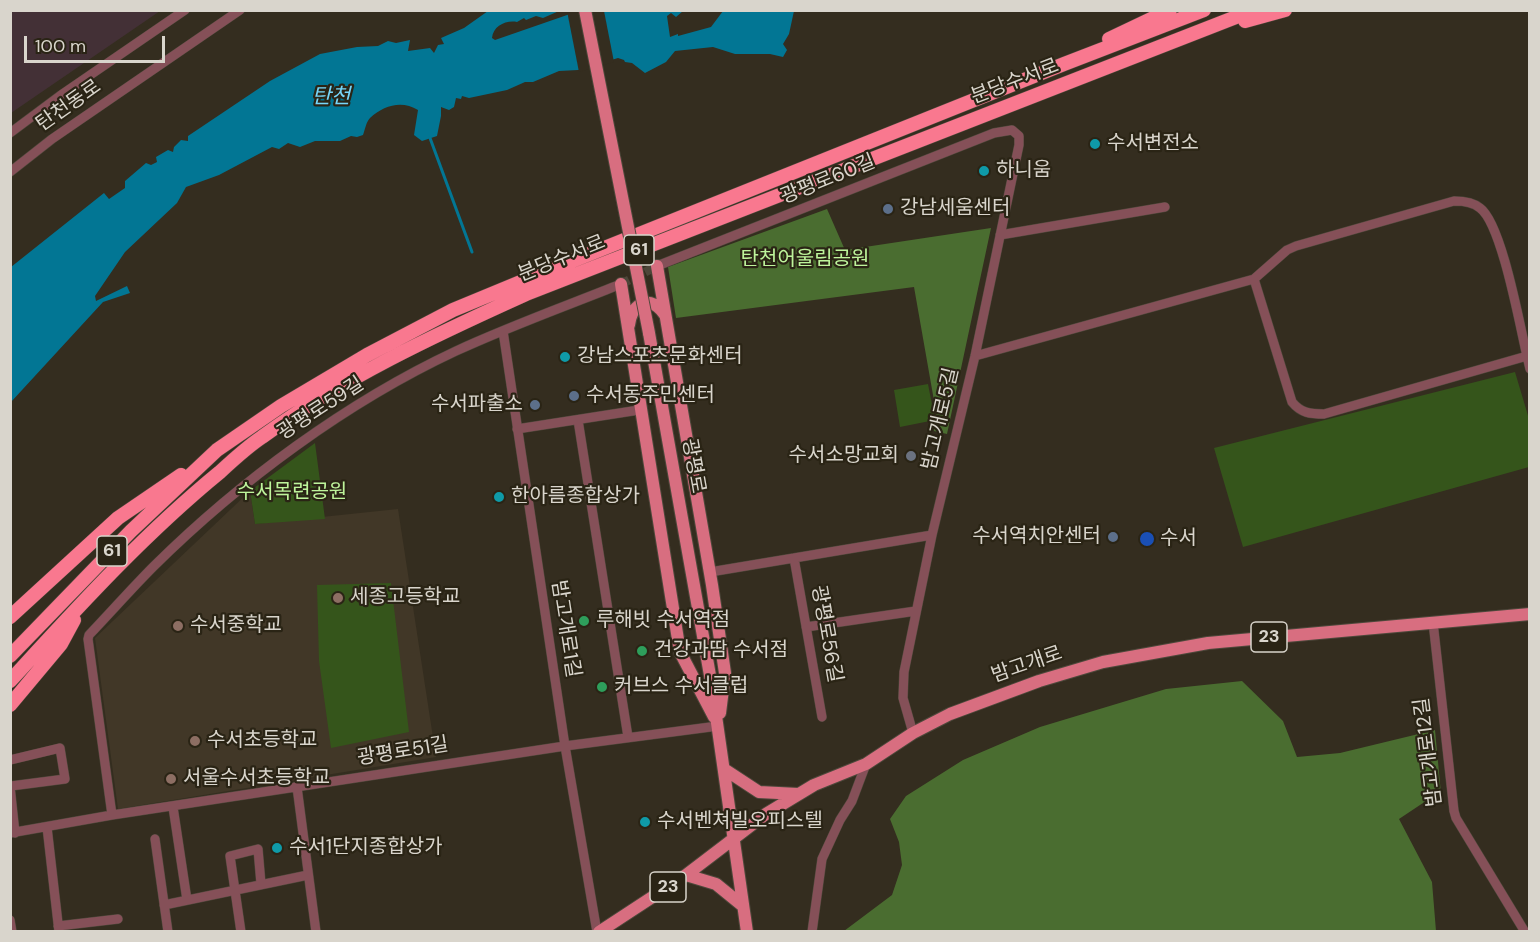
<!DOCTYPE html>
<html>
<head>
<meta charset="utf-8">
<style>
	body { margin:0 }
	#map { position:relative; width:1540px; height:942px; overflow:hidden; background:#342d1f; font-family:"DM Sans",sans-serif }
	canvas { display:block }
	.frame { position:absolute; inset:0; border:12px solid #d9d5cc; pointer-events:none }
	.scale { position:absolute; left:24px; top:36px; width:141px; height:27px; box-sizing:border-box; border:3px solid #d9d5cc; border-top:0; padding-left:8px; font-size:18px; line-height:21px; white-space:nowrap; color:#d9d5cc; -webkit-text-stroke:4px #2a2415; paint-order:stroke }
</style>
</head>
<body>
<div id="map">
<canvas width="1540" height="942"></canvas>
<div class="frame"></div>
<div class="scale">100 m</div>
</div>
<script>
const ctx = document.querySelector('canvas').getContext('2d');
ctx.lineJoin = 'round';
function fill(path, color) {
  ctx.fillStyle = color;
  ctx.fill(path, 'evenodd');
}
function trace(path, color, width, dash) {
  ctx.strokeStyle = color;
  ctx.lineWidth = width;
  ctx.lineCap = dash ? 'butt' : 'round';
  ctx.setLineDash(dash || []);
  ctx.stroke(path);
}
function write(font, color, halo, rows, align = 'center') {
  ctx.font = font + ' "DM Sans","Noto Sans KR",sans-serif';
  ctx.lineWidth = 4.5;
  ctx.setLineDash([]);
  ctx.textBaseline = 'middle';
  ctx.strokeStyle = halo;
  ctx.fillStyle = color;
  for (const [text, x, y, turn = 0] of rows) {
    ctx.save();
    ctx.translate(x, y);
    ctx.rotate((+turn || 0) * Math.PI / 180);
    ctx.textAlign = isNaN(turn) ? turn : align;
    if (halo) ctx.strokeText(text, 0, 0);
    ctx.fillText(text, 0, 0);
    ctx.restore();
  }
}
fill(new Path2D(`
	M 11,10 L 160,10 L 160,11 L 11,113 Z`), '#433036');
fill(new Path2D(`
	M 250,491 L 255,524 L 398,509 L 436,757 L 118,809 L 95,638 Z`), '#413727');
fill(new Path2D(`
	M 1515,372 L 1529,419 L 1529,467 L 1243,547 L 1214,448 Z
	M 928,384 L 935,420 L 900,427 L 894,390 Z
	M 315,443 L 325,519 L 255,524 L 250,491 Z
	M 391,583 L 409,732 L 331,748 L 319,661 L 317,585 Z`), '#35551b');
fill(new Path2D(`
	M 827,209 L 845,250 L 991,228 L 947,434 L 934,431 L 936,412 L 914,287 L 676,318 L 668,267 Z
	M 1242,681 L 1283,721 L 1297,757 L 1340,753 L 1435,730 L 1441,794 L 1429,799 L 1399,819 L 1432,882 L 1436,931 L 844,931 L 892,895 L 902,865 L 899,842 L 890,819 L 906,796 L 963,760 L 1040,727 L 1166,689 Z`), '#4a6d30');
fill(new Path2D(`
	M 727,10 L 794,11 L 789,34 L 783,44 L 787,50 L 783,57 L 770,54 L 735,54 L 713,47 L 675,51 L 666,62 L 645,73 L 632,63 L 625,62 L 624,60 L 618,58 L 578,70 L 559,71 L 533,82 L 525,82 L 507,90 L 469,98 L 462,96 L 461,99 L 456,98 L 454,107 L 449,110 L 441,107 L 441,116 L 437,136 L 422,141 L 414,135 L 418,110 C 402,100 384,105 370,118 C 366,122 365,130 363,135 L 357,137 L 351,136 L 340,141 L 315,141 L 300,147 L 288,143 L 279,149 L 272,147 L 219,175 L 186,187 L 177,203 L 125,252 L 95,296 L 96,301 L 127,286 L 130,293 L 103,302 L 11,402 L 11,267 L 104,193 L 109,199 L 125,188 L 125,181 L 146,163 L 151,165 L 157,162 L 156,157 L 168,150 L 173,152 L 174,147 L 181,140 L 188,141 L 188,136 L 270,81 L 320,54 L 357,47 L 378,46 L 388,41 L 396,43 L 410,40 L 408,51 L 430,48 L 434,53 L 438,45 L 444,44 L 441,38 L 464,28 L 488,11 L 559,11 L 543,18 L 536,16 L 526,20 L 524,18 L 517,22 C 506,20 493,26 492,38 L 495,40 L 570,14 L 570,11 L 683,11 L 676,17 L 671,13 L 667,16 L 670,37 L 678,34 L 678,36 L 711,27 L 723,11 Z`), '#027694');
fill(new Path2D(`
	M 567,11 L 604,11 L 614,62 L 579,72 Z`), '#342d1f');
trace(new Path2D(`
	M 430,138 L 472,252`), '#027694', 3);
trace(new Path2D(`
	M 621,284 L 657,266`), '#4d4639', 9, [9, 4.5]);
const minor = new Path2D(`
	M 10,133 L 61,95 L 185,10
	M 10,172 L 52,139 L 240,10
	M 1000,235 L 1165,207
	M 657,266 L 994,133 L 1012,130 L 1019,136 L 1019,145 L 975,356 L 932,535 L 904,672 L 903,698 L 913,733
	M 621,284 C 566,306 510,326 456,351 C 347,402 240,481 154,566 C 132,588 111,612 89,635 L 88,639 L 112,815 L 565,746 L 718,726
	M 503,331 L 565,746 L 597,932
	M 975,356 L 1254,279
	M 1527,356 L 1324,414 C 1310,414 1301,413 1292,402 L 1254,279 L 1287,250 L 1296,246 L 1454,201 C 1463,201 1473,202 1480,208 C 1502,224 1520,327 1527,356 L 1530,369
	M 578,420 L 628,737
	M 517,429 L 639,410
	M 794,558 L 822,717
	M 710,572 L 932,535
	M 1433,622 L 1454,811 L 1456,818 L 1525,932
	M 806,627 L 916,611
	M 10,760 L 60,748 L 65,779 L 11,786
	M 10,786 L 15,833
	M 297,787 L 316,932
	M 173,807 L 187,900
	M 47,827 L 59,932
	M 10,833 L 112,815
	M 155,839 L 168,932
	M 164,905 L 308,875
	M 10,920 L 12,932
	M 58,926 L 118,919
	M 241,932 L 230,856 L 258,849 L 261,884
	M 812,932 L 822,859 L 840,820 L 852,801 L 866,764`);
const major = new Path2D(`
	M 657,266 L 712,585 L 725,673 L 720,713
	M 621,284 L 680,652 L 714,717
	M 629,325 C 632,302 651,294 665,315
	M 649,333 L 711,681 L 747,932
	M 724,769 L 759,792 L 798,794
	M 686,875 L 716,884 L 743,906
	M 599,932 L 686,875 L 766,814 L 814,785 L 866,764 L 913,733 L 950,714 L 1039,681 L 1103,662 L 1208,643 L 1530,614`);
const highway = new Path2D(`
	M 1245,21 L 1285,10
	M 1109,39 L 1170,10
	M 10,617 L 118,518 L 181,475
	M 10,656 L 131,531 L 217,450 L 281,406 L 367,355 L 453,310 L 557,267 L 1064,64 L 1204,10
	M 10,681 C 77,608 143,535 220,472 C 233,460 247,447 262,437 C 343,378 435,335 526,294 L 1254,10
	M 10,705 L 61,644 L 74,620`);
trace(minor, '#4e483b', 10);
trace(major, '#4e483b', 14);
trace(highway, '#4e483b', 15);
trace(minor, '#855058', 9);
trace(major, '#d86e80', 12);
trace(highway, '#f9788f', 14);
const majorBridge = new Path2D(`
	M 585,10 L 649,333`);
trace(majorBridge, '#4e483b', 14, []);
trace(majorBridge, '#d86e80', 12);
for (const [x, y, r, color] of [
	[1095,144,6,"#0f9aa8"],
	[984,171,6,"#0f9aa8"],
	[888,209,6,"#5c6f8a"],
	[565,357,6,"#0f9aa8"],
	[574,396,6,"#5c6f8a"],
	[535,405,6,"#5c6f8a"],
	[911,456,6,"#6b7280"],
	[499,497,6,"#0f9aa8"],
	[1113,537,6,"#5c6f8a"],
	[1147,539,8,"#1a4fb4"],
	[338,598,6,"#8d6e63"],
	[584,621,6,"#2e9e5b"],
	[178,626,6,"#8d6e63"],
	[642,651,6,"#2e9e5b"],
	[602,687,6,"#2e9e5b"],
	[195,741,6,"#8d6e63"],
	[171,779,6,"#8d6e63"],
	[645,822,6,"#0f9aa8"],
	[277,848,6,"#0f9aa8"]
]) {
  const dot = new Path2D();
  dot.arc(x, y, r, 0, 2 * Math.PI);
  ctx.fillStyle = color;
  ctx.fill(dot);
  trace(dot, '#2a2415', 2);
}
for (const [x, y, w] of [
	[639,250,30],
	[112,551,30],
	[1269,637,36],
	[668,887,36]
]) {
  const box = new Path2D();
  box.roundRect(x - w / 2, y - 15, w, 30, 4.5);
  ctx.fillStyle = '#2a2415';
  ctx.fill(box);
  trace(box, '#d9d5cc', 1.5);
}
write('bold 18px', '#d9d5cc', null, [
	["61",639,250],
	["61",112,551],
	["23",1269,637],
	["23",668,887]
]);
write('20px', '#d9d5cc', '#2a2415', [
	["분당수서로",1015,82,-21],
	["탄천동로",69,106,-35],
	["광평로60길",828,180,-22],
	["분당수서로",562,259,-22],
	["광평로59길",321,409,-33],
	["밤고개로5길",941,419,-77],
	["광평로",693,466,80],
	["밤고개로1길",565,629,81],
	["광평로56길",826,634,80],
	["밤고개로",1027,665,-19],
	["광평로51길",403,752,-9],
	["밤고개로12길",1429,752,-97]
]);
write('20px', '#d9d5cc', '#2a2415', [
	["수서변전소",1107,144],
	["하니움",996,171],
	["강남세움센터",900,209],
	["강남스포츠문화센터",577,357],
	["수서동주민센터",586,396],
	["수서파출소",523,405,"right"],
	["수서소망교회",899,456,"right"],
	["한아름종합상가",511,497],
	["수서역치안센터",1101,537,"right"],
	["수서",1160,539],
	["세종고등학교",350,598],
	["루해빗 수서역점",596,621],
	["수서중학교",190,626],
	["건강과땀 수서점",654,651],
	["커브스 수서클럽",614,687],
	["수서초등학교",207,741],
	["서울수서초등학교",183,779],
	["수서벤쳐빌오피스텔",657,822],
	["수서1단지종합상가",289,848]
], 'left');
write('20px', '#bef49b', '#2a2415', [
	["탄천어울림공원",805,260],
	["수서목련공원",292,493]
]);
write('italic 21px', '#77d6f9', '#2a2415', [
	["탄천",331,97]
]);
</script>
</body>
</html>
